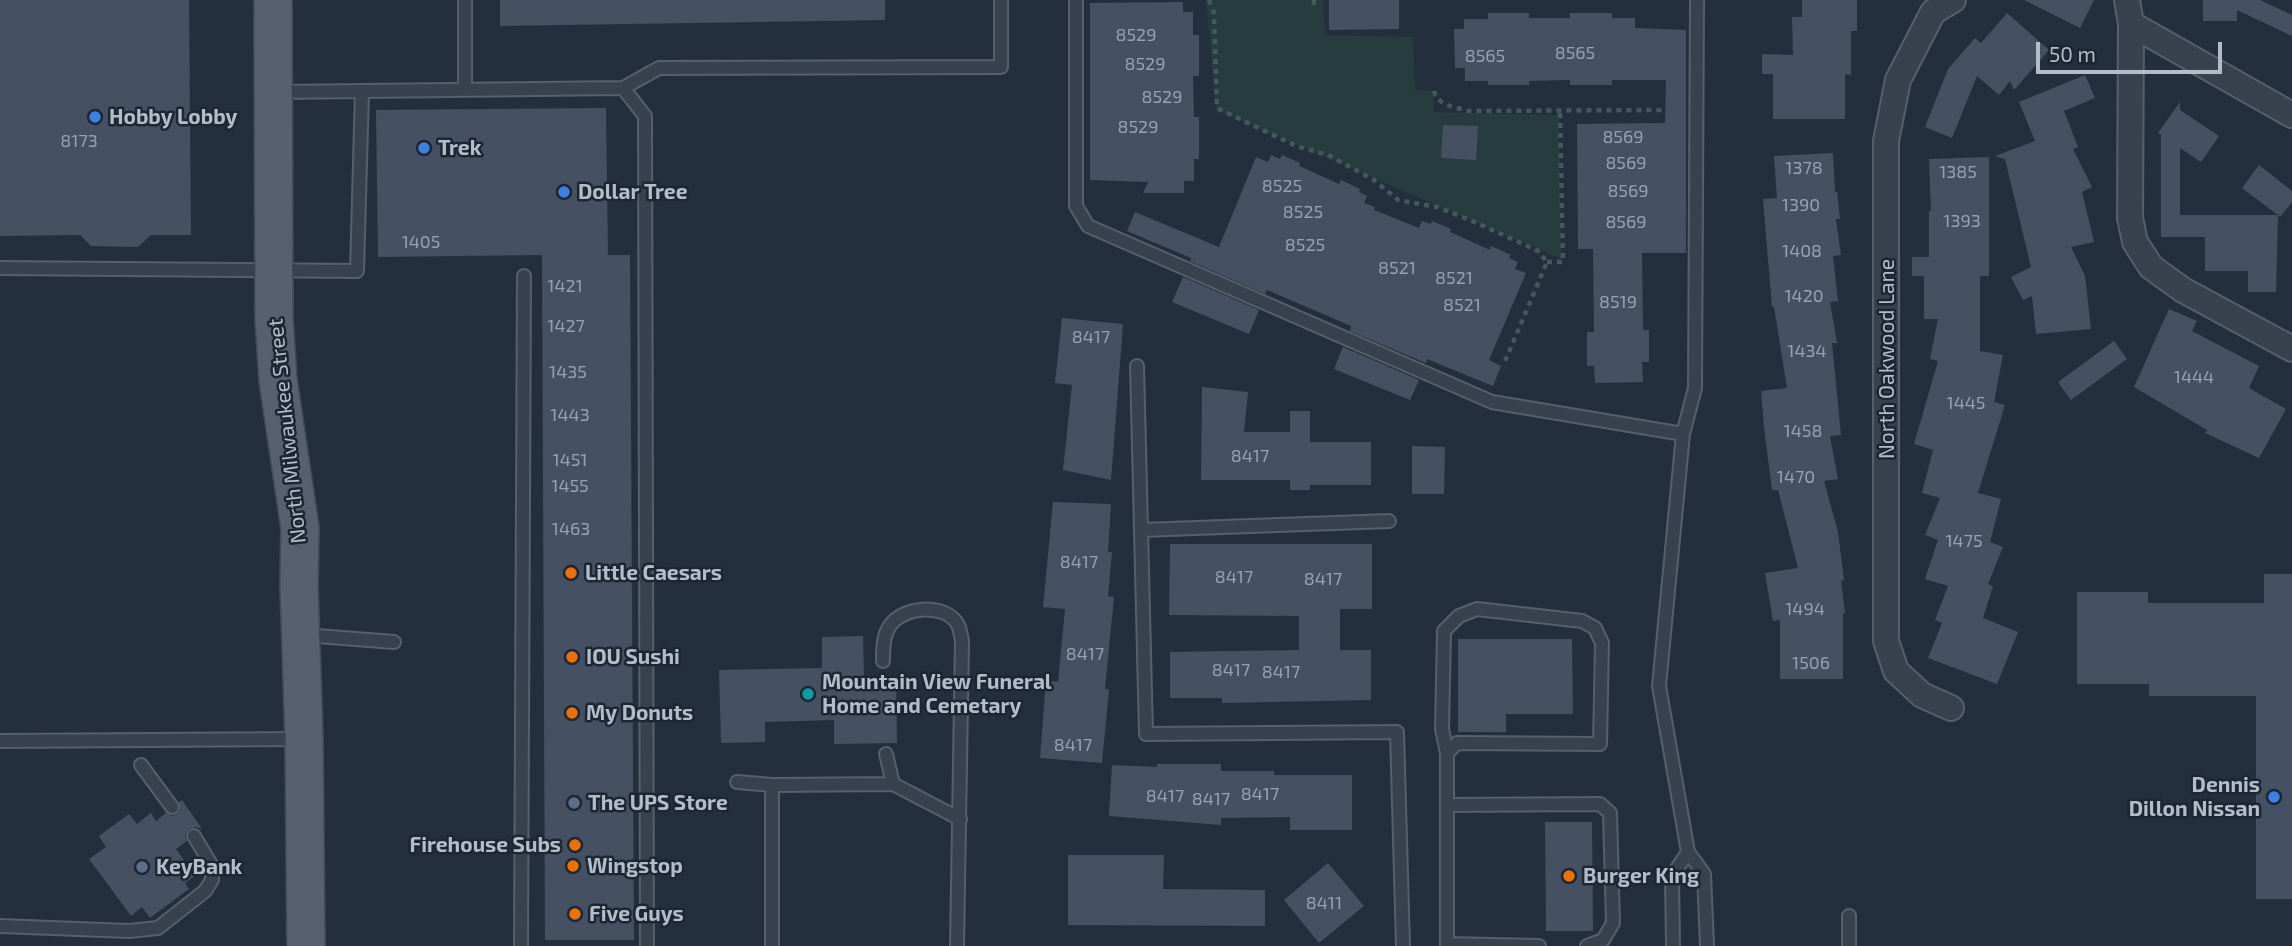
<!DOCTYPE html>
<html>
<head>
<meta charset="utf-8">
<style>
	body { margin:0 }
	#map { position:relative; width:2292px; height:946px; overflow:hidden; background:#242f3e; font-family:"Exo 2",sans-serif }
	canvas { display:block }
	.scale { position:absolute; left:2036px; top:42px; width:186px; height:32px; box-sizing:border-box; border:4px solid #b4bcc9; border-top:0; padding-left:9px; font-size:21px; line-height:24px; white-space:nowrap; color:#b4bcc9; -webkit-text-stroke:5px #1d2633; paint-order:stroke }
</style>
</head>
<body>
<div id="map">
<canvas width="2292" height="946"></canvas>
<div class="scale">50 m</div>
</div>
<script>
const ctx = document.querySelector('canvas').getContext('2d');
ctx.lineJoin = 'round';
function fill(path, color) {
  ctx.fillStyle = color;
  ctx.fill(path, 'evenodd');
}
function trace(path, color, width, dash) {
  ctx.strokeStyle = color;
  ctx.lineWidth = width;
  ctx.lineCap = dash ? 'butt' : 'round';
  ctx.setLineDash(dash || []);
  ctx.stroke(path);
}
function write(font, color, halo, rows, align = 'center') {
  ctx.font = font + ' "Exo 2",sans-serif';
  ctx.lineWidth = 5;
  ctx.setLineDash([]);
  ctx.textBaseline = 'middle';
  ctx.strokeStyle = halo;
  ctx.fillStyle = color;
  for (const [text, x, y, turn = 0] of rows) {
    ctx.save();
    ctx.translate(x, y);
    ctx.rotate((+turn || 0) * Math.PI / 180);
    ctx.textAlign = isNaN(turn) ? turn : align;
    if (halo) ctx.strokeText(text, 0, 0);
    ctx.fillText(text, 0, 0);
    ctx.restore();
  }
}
fill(new Path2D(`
	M 1206,0 L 1323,0 L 1325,35 L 1413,37 L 1415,89 L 1433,91 L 1434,112 L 1559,115 L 1561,259 L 1216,110 Z`), '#263c3f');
fill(new Path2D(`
	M 0,0 L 189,0 L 191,235 L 151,235 L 138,247 L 91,246 L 80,235 L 0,236 Z
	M 500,0 L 885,0 L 885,20 L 500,26 Z
	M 1329,0 L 1399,0 L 1399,29 L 1329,30 Z
	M 1802,0 L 1857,0 L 1857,31 L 1851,31 L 1851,75 L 1845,74 L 1845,119 L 1773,119 L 1773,74 L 1762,74 L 1762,54 L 1793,55 L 1792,17 L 1802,17 Z
	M 2024,0 L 2094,0 L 2080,28 Z
	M 2203,0 L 2260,0 L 2292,15 L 2292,36 L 2237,10 L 2237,21 L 2203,21 Z
	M 1183,2 L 1183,12 L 1193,12 L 1193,35 L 1199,35 L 1199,76 L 1193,76 L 1194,117 L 1199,117 L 1199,159 L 1194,159 L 1194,181 L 1184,181 L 1184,193 L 1143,193 L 1148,182 L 1090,180 L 1090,3 Z
	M 1488,13 L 1529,13 L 1529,18 L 1570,18 L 1570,13 L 1612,13 L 1612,18 L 1635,18 L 1635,28 L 1686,30 L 1686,253 L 1642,253 L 1643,330 L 1649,330 L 1649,362 L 1642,362 L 1643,382 L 1595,383 L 1594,366 L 1587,366 L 1587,332 L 1594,332 L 1593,249 L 1578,249 L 1577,124 L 1665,123 L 1666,80 L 1612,80 L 1612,85 L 1570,85 L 1570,80 L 1529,81 L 1529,85 L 1488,85 L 1488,81 L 1465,81 L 1465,68 L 1455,68 L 1454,29 L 1464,29 L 1464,19 L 1488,19 Z
	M 2007,13 L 2049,50 L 2014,90 L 2010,81 L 1999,95 L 1977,76 L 1952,138 L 1925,127 L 1948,69 L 1975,38 L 1981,43 Z
	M 2085,75 L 2095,98 L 2064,111 L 2078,147 L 2073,149 L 2092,187 L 2082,192 L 2094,242 L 2071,247 L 2085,276 L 2091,329 L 2036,334 L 2032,296 L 2023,300 L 2011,277 L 2031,267 L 2005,159 L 1995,156 L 2035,141 L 2019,102 Z
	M 2180,102 L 2180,110 L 2219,136 L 2201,162 L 2180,148 L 2180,215 L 2278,215 L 2242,188 L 2259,165 L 2292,191 L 2292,202 L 2280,217 L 2278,215 L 2276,292 L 2248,292 L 2248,271 L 2205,271 L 2205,237 L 2161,237 L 2161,135 L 2158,133 Z
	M 606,108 L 608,255 L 630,255 L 634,940 L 545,940 L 542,255 L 378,257 L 376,110 Z
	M 1443,125 L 1478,126 L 1476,160 L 1441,158 Z
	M 1833,153 L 1835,192 L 1837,192 L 1840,219 L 1836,219 L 1841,255 L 1833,256 L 1838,301 L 1830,302 L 1837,343 L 1832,343 L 1841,435 L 1830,436 L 1838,479 L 1824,481 L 1838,532 L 1844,580 L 1841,581 L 1845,613 L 1843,614 L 1843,679 L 1780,679 L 1780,620 L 1773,621 L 1765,573 L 1798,568 L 1778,490 L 1772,490 L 1764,427 L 1761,391 L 1787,388 L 1774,307 L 1772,307 L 1763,199 L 1777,198 L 1774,156 Z
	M 1271,155 L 1280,159 L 1282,155 L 1300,163 L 1299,166 L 1339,184 L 1341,180 L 1360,189 L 1359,192 L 1367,196 L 1364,203 L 1375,207 L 1374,210 L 1419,228 L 1422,221 L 1431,224 L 1432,221 L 1451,229 L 1450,232 L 1490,250 L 1491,246 L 1511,255 L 1509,258 L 1518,262 L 1515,269 L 1526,273 L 1489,360 L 1501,366 L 1493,386 L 1427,359 L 1426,363 L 1350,331 L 1351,326 L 1267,290 L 1265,294 L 1190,261 L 1191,258 L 1127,231 L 1135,212 L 1219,247 L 1256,157 L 1268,162 Z
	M 1989,157 L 1989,276 L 1980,276 L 1980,351 L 2003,355 L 1994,402 L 2005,405 L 1978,493 L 2001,499 L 1990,542 L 2003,547 L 1988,584 L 1993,586 L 1983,618 L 2018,632 L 1997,684 L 1928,658 L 1942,623 L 1935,620 L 1948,586 L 1925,579 L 1938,540 L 1925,535 L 1940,498 L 1922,493 L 1933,450 L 1914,444 L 1938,361 L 1930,359 L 1938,319 L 1924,319 L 1924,276 L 1912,276 L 1912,257 L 1929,257 L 1929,211 L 1931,211 L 1929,159 Z
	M 1183,277 L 1259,310 L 1249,334 L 1172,302 Z
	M 2169,309 L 2197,321 L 2192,331 L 2259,366 L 2249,388 L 2286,409 L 2259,458 L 2205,433 L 2207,430 L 2134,387 Z
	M 1062,318 L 1123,324 L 1111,480 L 1063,470 L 1072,385 L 1055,383 Z
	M 2114,341 L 2127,359 L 2071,400 L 2058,382 Z
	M 1343,347 L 1419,380 L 1410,400 L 1334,369 Z
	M 1202,387 L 1248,392 L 1244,432 L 1290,432 L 1290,411 L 1310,411 L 1310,442 L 1371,442 L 1371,485 L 1310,485 L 1310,490 L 1290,490 L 1290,480 L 1201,480 Z
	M 1412,446 L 1445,447 L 1444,494 L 1412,494 Z
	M 1053,502 L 1111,504 L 1108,552 L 1112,552 L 1108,596 L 1114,597 L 1105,689 L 1109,690 L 1102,763 L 1040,758 L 1046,680 L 1058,682 L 1065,609 L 1043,607 Z
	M 1170,544 L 1372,544 L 1372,609 L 1340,609 L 1340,650 L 1371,650 L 1371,700 L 1222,703 L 1222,698 L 1170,698 L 1170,652 L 1299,650 L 1299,616 L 1169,615 Z
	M 2264,574 L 2292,574 L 2292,899 L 2256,899 L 2256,696 L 2149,696 L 2149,684 L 2077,684 L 2077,592 L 2148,592 L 2148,603 L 2264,603 Z
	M 863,636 L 864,676 L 896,676 L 897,743 L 834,744 L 834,720 L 765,722 L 765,742 L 721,743 L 719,670 L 822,668 L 822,637 Z
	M 1458,639 L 1572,639 L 1573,714 L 1506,714 L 1506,732 L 1458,732 Z
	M 1157,764 L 1221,764 L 1221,771 L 1274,771 L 1274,775 L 1352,775 L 1352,830 L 1290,830 L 1290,817 L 1221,818 L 1221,825 L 1109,816 L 1112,765 L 1157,767 Z
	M 182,800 L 202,829 L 195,827 L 189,829 L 185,835 L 187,841 L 176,849 L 195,876 L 185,883 L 189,889 L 150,918 L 142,907 L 131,916 L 89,859 L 106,847 L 99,836 L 129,814 L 137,824 L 151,813 L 156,821 L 166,813 L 172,816 L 177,814 L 180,810 L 179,802 Z
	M 1545,822 L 1592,822 L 1593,931 L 1546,931 Z
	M 1068,855 L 1164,855 L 1163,889 L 1265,890 L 1265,926 L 1068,925 Z
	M 1328,863 L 1364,906 L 1319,943 L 1284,900 Z`), '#455162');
const lane = new Path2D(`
	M 465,0 L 465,89
	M 1076,0 L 1076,206 L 1088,226 L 1492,402 L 1683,434
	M 1697,0 L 1695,388 L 1683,434 L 1659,686 L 1688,852 L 1704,874 L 1707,946
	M 623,88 L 659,68 L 1001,67 L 1001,0
	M 278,92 L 623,88 L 645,116 L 647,946
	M 0,268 L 357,271 L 362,91
	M 1137,366 L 1146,734 L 1397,732 L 1403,946
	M 1141,530 L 1389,521
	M 304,635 L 394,642
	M 883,661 C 883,650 883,638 888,629 C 899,606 946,602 958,625 C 960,629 961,636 962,641 L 957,946
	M 0,741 L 300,739
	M 1447,753 L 1457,743 L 1600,744 L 1602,643 L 1595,628 L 1582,621 L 1477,609 L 1459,616 L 1444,631 L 1442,729 L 1447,753 L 1447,946
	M 886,754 L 893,784 L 960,819
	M 141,765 L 172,807
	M 737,782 L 772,785 L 893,784
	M 772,785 L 772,946
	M 1447,805 L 1600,804 L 1610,813 L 1613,923 L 1603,940 L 1587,946
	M 1849,916 L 1849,946
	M 0,926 L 129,931 L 158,928 L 205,891 L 212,880 L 212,866 L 194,836
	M 1447,944 L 1539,946
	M 521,946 L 524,276
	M 1673,946 L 1672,876 L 1688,852`);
const street = new Path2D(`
	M 2127,0 L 2131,24 L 2130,218 L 2135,242 L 2151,267 L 2183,290 L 2292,349
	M 2131,24 L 2292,115
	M 1951,708 L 1922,695 L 1896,671 L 1886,641 L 1886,141 L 1898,80 L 1933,12 L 1953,0`);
const primary = new Path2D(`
	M 273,0 L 274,318 L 278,380 L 300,528 L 299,585 L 304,739 L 306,946`);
trace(lane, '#565f6c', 16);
trace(street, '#565f6c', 28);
trace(primary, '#414a57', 40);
trace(new Path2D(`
	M 1209,0 L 1214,13 L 1217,108 L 1296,146 L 1328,155 L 1374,180 L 1398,200 L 1437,207 L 1477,223 L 1538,251 L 1547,262 L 1503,366
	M 1314,0 L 1314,8
	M 1434,91 C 1438,106 1455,107 1468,111 L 1662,110
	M 1547,262 L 1563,262 L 1560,111`), '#44595c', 4.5, [5, 5]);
trace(lane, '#38414e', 12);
trace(street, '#38414e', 24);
trace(primary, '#56606e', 37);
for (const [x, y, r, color] of [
	[95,117,7,"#3f7fe0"],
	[424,148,7,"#3f7fe0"],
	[564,192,7,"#3f7fe0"],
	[571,573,7,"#e8710a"],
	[572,657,7,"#e8710a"],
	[808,694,7,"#0f9aa8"],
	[572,713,7,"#e8710a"],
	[2274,797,7,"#3f7fe0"],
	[574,803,7,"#5c6f8a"],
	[575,845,7,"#e8710a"],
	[573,866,7,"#e8710a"],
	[142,867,7,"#5c6f8a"],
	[1569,876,7,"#e8710a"],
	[575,914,7,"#e8710a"]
]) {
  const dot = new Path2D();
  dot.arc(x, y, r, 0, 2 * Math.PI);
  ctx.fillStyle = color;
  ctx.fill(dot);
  trace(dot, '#1d2633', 2.5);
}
write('18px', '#98a1af', null, [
	["8529",1136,35],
	["8565",1575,53],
	["8565",1485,56],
	["8529",1145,64],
	["8529",1162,97],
	["8529",1138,127],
	["8569",1623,137],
	["8173",79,141],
	["8569",1626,163],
	["1378",1804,168],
	["1385",1958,172],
	["8525",1282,186],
	["8569",1628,191],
	["1390",1801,205],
	["8525",1303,212],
	["1393",1962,221],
	["8569",1626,222],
	["1405",421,242],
	["8525",1305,245],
	["1408",1802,251],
	["8521",1397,268],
	["8521",1454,278],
	["1421",565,286],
	["1420",1804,296],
	["8519",1618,302],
	["8521",1462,305],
	["1427",566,326],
	["8417",1091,337],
	["1434",1807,351],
	["1435",568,372],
	["1444",2194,377],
	["1445",1966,403],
	["1443",570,415],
	["1458",1803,431],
	["8417",1250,456],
	["1451",570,460],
	["1470",1796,477],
	["1455",570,486],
	["1463",571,529],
	["1475",1964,541],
	["8417",1079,562],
	["8417",1234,577],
	["8417",1323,579],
	["1494",1805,609],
	["8417",1085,654],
	["1506",1811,663],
	["8417",1231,670],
	["8417",1281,672],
	["8417",1073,745],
	["8417",1260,794],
	["8417",1165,796],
	["8417",1211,799],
	["8411",1324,903]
]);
write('bold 21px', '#b4bcc9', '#1d2633', [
	["Hobby Lobby",109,117],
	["Trek",438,148],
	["Dollar Tree",578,192],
	["Little Caesars",585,573],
	["IOU Sushi",586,657],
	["Mountain View Funeral",822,682],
	["Home and Cemetary",822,706],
	["My Donuts",586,713],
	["Dennis",2260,785,"right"],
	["Dillon Nissan",2260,809,"right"],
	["The UPS Store",588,803],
	["Firehouse Subs",561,845,"right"],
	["Wingstop",587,866],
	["KeyBank",156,867],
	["Burger King",1583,876],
	["Five Guys",589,914]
], 'left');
write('21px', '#b4bcc9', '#1d2633', [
	["North Oakwood Lane",1887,359,-90],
	["North Milwaukee Street",287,431,-96]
]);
</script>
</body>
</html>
